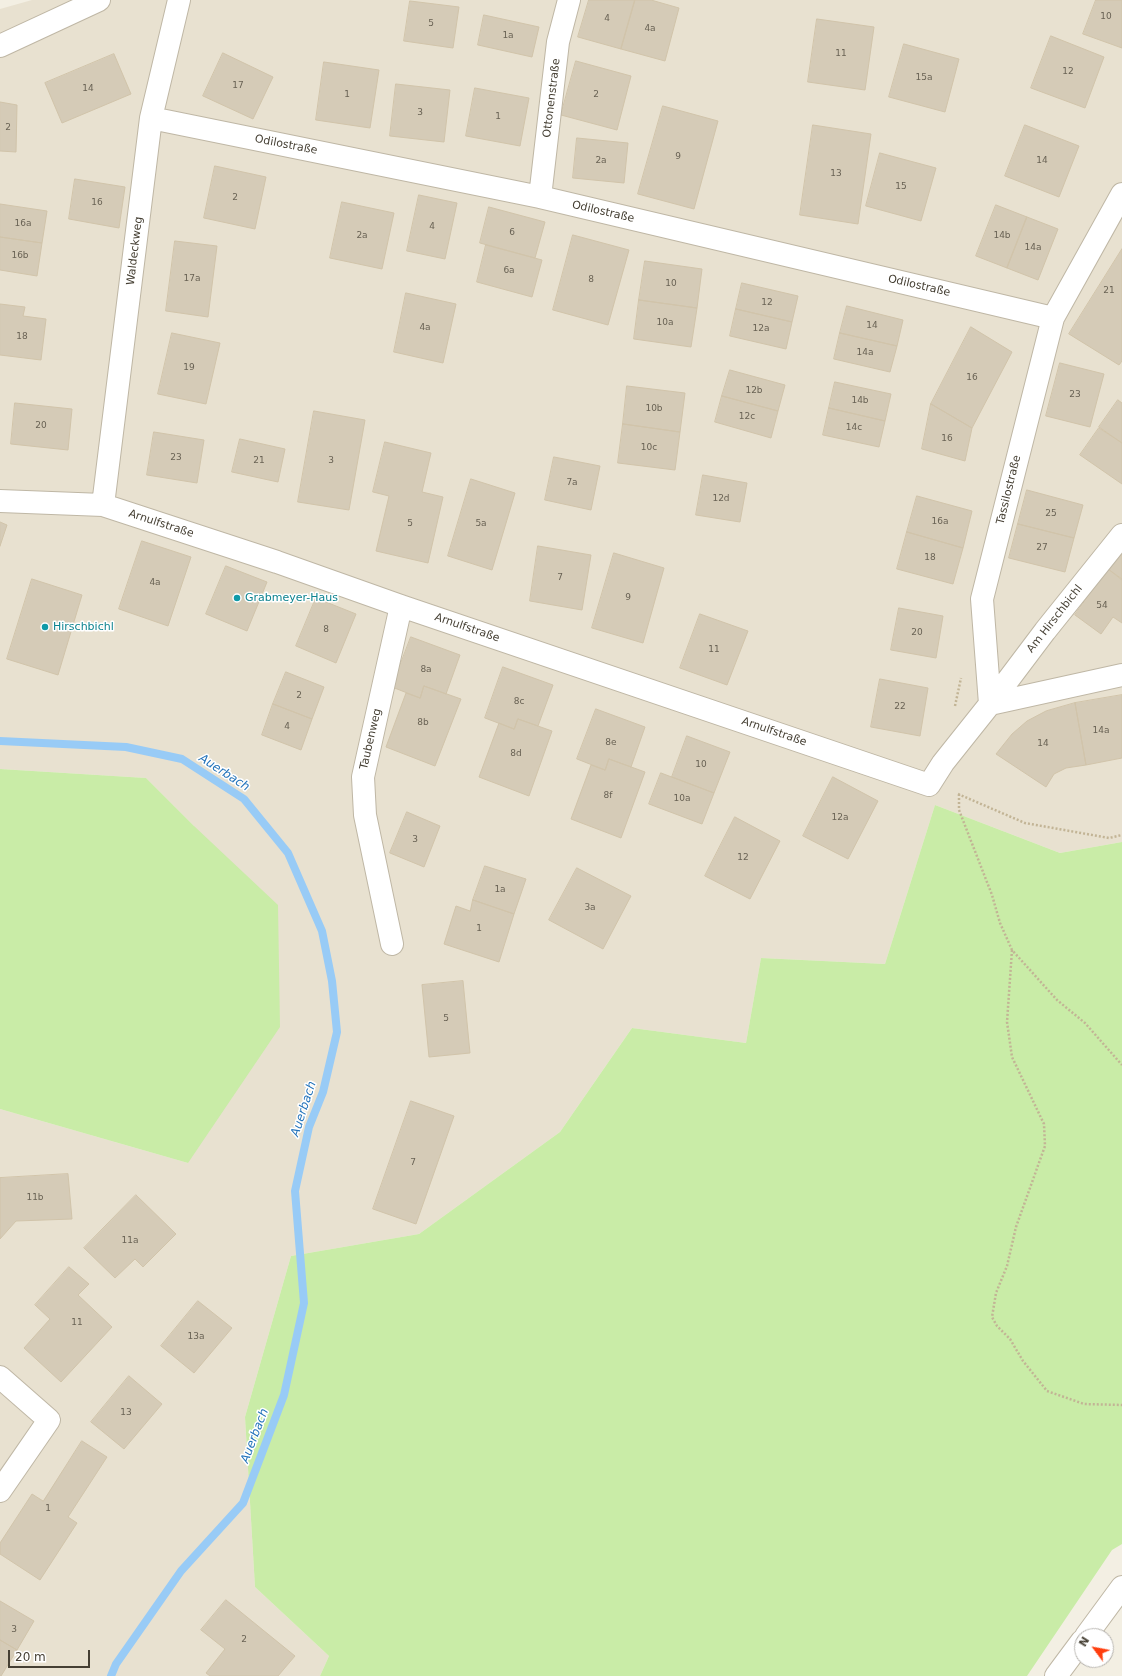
<!DOCTYPE html>
<html>
<head>
<meta charset="utf-8">
<style>
	body { margin:0 }
	#map { position:relative; width:1122px; height:1676px; overflow:hidden; background:#f3efe3; font-family:"DejaVu Sans",sans-serif }
	canvas { display:block }
	.north { position:absolute; left:1074px; top:1628px; width:40px; height:40px; box-sizing:border-box; background:#fff; border:1px solid #b5b2ad; border-radius:50%; rotate:302deg; font-size:11px; font-weight:700; line-height:16px; text-align:center; color:#453f33 }
	.north::after { content:''; display:block; margin:auto; width:14px; height:18px; background:#ff3e0e; clip-path:polygon(50% 0,100% 100%,50% 72%,0 100%) }
	.scale { position:absolute; left:8px; top:1650px; width:82px; height:18px; box-sizing:border-box; border:2px solid #453f33; border-top:0; padding-left:5px; font-size:12px; line-height:14px; white-space:nowrap; color:#453f33; -webkit-text-stroke:3px #fff; paint-order:stroke }
</style>
</head>
<body>
<div id="map">
<canvas width="1122" height="1676"></canvas>
<div class="north">N</div>
<div class="scale">20 m</div>
</div>
<script>
const ctx = document.querySelector('canvas').getContext('2d');
ctx.lineJoin = 'round';
function fill(path, color) {
  ctx.fillStyle = color;
  ctx.fill(path, 'evenodd');
}
function trace(path, color, width, dash) {
  ctx.strokeStyle = color;
  ctx.lineWidth = width;
  ctx.lineCap = dash ? 'butt' : 'round';
  ctx.setLineDash(dash || []);
  ctx.stroke(path);
}
function write(font, color, halo, rows, align = 'center') {
  ctx.font = font + ' "DejaVu Sans",sans-serif';
  ctx.lineWidth = 3;
  ctx.setLineDash([]);
  ctx.textBaseline = 'middle';
  ctx.strokeStyle = halo;
  ctx.fillStyle = color;
  for (const [text, x, y, turn = 0] of rows) {
    ctx.save();
    ctx.translate(x, y);
    ctx.rotate((+turn || 0) * Math.PI / 180);
    ctx.textAlign = isNaN(turn) ? turn : align;
    if (halo) ctx.strokeText(text, 0, 0);
    ctx.fillText(text, 0, 0);
    ctx.restore();
  }
}
fill(new Path2D(`
	M 32,0 L 1122,0 L 1122,842 L 1060,853 L 935,805 L 885,964 L 761,958 L 746,1043 L 632,1028 L 560,1132 L 419,1234 L 291,1256 L 245,1417 L 255,1587 L 329,1656 L 320,1676 L 0,1676 L 0,1109 L 188,1163 L 194,826 L 146,778 L 0,769 L 0,9 Z`), '#e8e1d0');
fill(new Path2D(`
	M 0,769 L 146,778 L 194,826 L 278,905 L 280,1027 L 188,1163 L 0,1109 Z
	M 935,805 L 1060,853 L 1122,842 L 1122,1544 L 1112,1550 L 1027,1676 L 320,1676 L 329,1656 L 255,1587 L 245,1417 L 291,1256 L 419,1234 L 560,1132 L 632,1028 L 746,1043 L 761,958 L 885,964 Z`), '#c9eca7');
trace(new Path2D(`
	M 0,741 L 126,747 L 182,759 L 244,799 L 288,853 L 322,931 L 332,981 L 337,1032 L 323,1092 L 309,1127 L 295,1191 L 304,1303 L 284,1395 L 243,1503 L 181,1571 L 116,1664 L 111,1676`), '#98cbf6', 8);
const building = new Path2D(`
	M 589,0 L 635,0 L 621,49 L 578,37 Z
	M 635,0 L 651,0 L 679,8 L 665,61 L 621,49 Z
	M 1096,0 L 1122,0 L 1122,48 L 1083,34 Z
	M 410,1 L 459,7 L 453,48 L 404,41 Z
	M 484,15 L 539,27 L 532,57 L 478,45 Z
	M 817,19 L 874,27 L 865,90 L 808,82 Z
	M 1051,36 L 1104,57 L 1085,108 L 1031,88 Z
	M 904,44 L 959,59 L 945,112 L 889,97 Z
	M 223,53 L 273,77 L 253,119 L 203,96 Z
	M 114,54 L 131,94 L 62,123 L 45,83 Z
	M 576,61 L 631,76 L 617,130 L 561,115 Z
	M 324,62 L 379,70 L 370,128 L 316,120 Z
	M 396,84 L 450,90 L 444,142 L 390,136 Z
	M 475,88 L 529,98 L 520,146 L 466,136 Z
	M 0,102 L 17,105 L 16,152 L 0,151 Z
	M 663,106 L 718,121 L 694,209 L 638,194 Z
	M 813,125 L 871,134 L 858,224 L 800,215 Z
	M 1025,125 L 1079,146 L 1059,197 L 1005,176 Z
	M 577,138 L 628,143 L 624,183 L 573,178 Z
	M 880,153 L 936,168 L 921,221 L 866,206 Z
	M 215,166 L 266,177 L 255,229 L 204,218 Z
	M 75,179 L 125,187 L 119,228 L 69,219 Z
	M 419,195 L 457,203 L 445,259 L 407,251 Z
	M 342,202 L 394,213 L 382,269 L 330,258 Z
	M 0,204 L 47,211 L 42,243 L 0,237 Z
	M 996,205 L 1027,217 L 1007,268 L 976,256 Z
	M 489,207 L 545,222 L 535,258 L 480,243 Z
	M 1027,217 L 1058,229 L 1038,280 L 1007,268 Z
	M 573,235 L 629,250 L 608,325 L 553,310 Z
	M 0,237 L 42,243 L 37,276 L 0,270 Z
	M 175,241 L 217,246 L 208,317 L 166,311 Z
	M 486,245 L 542,260 L 532,297 L 477,282 Z
	M 1122,249 L 1122,361 L 1119,365 L 1069,334 Z
	M 645,261 L 702,269 L 697,308 L 639,300 Z
	M 742,283 L 798,296 L 792,322 L 736,309 Z
	M 406,293 L 456,304 L 443,363 L 394,352 Z
	M 639,300 L 697,308 L 691,347 L 634,339 Z
	M 0,304 L 25,307 L 23,316 L 46,319 L 41,360 L 0,355 Z
	M 847,306 L 903,320 L 897,346 L 840,333 Z
	M 736,309 L 792,322 L 786,349 L 730,336 Z
	M 971,327 L 1012,352 L 972,428 L 931,404 Z
	M 172,333 L 220,343 L 206,404 L 158,394 Z
	M 840,333 L 897,346 L 890,372 L 834,359 Z
	M 1060,363 L 1104,374 L 1090,427 L 1046,416 Z
	M 730,370 L 785,385 L 778,411 L 722,396 Z
	M 835,382 L 891,394 L 885,421 L 829,408 Z
	M 627,386 L 685,393 L 680,432 L 623,424 Z
	M 722,396 L 778,411 L 771,438 L 715,422 Z
	M 1118,400 L 1122,403 L 1122,443 L 1099,427 Z
	M 15,403 L 72,409 L 68,450 L 11,444 Z
	M 931,404 L 972,428 L 965,461 L 922,449 Z
	M 829,408 L 885,421 L 879,447 L 823,435 Z
	M 314,411 L 365,420 L 349,510 L 298,502 Z
	M 623,424 L 680,432 L 675,470 L 618,463 Z
	M 1099,428 L 1122,443 L 1122,484 L 1080,455 Z
	M 154,432 L 204,440 L 197,483 L 147,475 Z
	M 240,439 L 285,449 L 278,482 L 232,472 Z
	M 385,442 L 431,453 L 422,492 L 443,497 L 428,563 L 376,551 L 389,496 L 373,492 Z
	M 554,457 L 600,466 L 591,510 L 545,500 Z
	M 703,475 L 747,483 L 740,522 L 696,515 Z
	M 471,479 L 515,493 L 492,570 L 448,556 Z
	M 1027,490 L 1083,505 L 1074,538 L 1018,524 Z
	M 917,496 L 972,511 L 963,548 L 907,532 Z
	M 0,522 L 7,525 L 0,546 Z
	M 1018,524 L 1074,538 L 1065,572 L 1009,558 Z
	M 907,532 L 963,548 L 953,584 L 897,569 Z
	M 142,541 L 191,557 L 168,626 L 119,609 Z
	M 538,546 L 591,555 L 582,610 L 530,601 Z
	M 1122,550 L 1122,579 L 1108,569 Z
	M 614,553 L 664,568 L 643,643 L 592,628 Z
	M 226,566 L 267,582 L 247,631 L 206,614 Z
	M 1108,569 L 1122,580 L 1122,623 L 1113,617 L 1101,634 L 1075,615 Z
	M 32,579 L 82,595 L 58,675 L 7,659 Z
	M 316,598 L 356,614 L 336,663 L 296,646 Z
	M 899,608 L 943,616 L 936,658 L 891,650 Z
	M 700,614 L 748,631 L 727,685 L 680,668 Z
	M 411,637 L 460,655 L 446,694 L 424,686 L 420,698 L 392,687 Z
	M 503,667 L 553,685 L 538,726 L 518,719 L 514,729 L 485,718 Z
	M 286,672 L 324,687 L 312,719 L 273,704 Z
	M 880,679 L 928,688 L 920,736 L 871,727 Z
	M 424,686 L 461,699 L 435,766 L 386,747 L 406,693 L 420,698 Z
	M 1122,695 L 1122,758 L 1086,765 L 1075,703 Z
	M 1075,703 L 1086,765 L 1066,768 L 1054,774 L 1046,787 L 996,754 L 1012,734 L 1027,721 L 1046,711 Z
	M 273,704 L 312,719 L 301,750 L 262,735 Z
	M 596,709 L 645,727 L 631,767 L 609,759 L 605,770 L 577,759 Z
	M 518,719 L 552,731 L 529,796 L 479,777 L 499,723 L 514,729 Z
	M 687,736 L 730,752 L 714,793 L 672,777 Z
	M 609,759 L 645,772 L 621,838 L 571,819 L 591,765 L 605,770 Z
	M 661,773 L 714,793 L 702,824 L 649,804 Z
	M 833,777 L 878,801 L 848,859 L 803,836 Z
	M 407,812 L 440,826 L 424,867 L 390,853 Z
	M 735,817 L 780,841 L 750,899 L 705,876 Z
	M 485,866 L 526,879 L 514,914 L 473,900 Z
	M 577,868 L 631,896 L 603,949 L 549,920 Z
	M 473,900 L 514,914 L 499,962 L 444,944 L 456,906 L 470,911 Z
	M 463,981 L 470,1053 L 429,1057 L 422,985 Z
	M 411,1101 L 454,1116 L 416,1224 L 373,1209 Z
	M 68,1174 L 72,1219 L 16,1221 L 0,1239 L 0,1178 Z
	M 136,1195 L 176,1234 L 143,1267 L 135,1259 L 115,1278 L 84,1248 Z
	M 69,1267 L 89,1284 L 78,1295 L 112,1327 L 61,1382 L 24,1348 L 50,1319 L 35,1305 Z
	M 198,1301 L 232,1328 L 194,1373 L 161,1346 Z
	M 129,1376 L 162,1404 L 124,1449 L 91,1422 Z
	M 82,1441 L 107,1457 L 68,1517 L 77,1523 L 40,1580 L 0,1554 L 0,1543 L 32,1494 L 43,1501 Z
	M 226,1600 L 295,1656 L 278,1676 L 210,1676 L 206,1673 L 225,1649 L 201,1630 Z
	M 0,1601 L 34,1621 L 17,1650 L 0,1640 Z
	M 0,1640 L 17,1650 L 1,1676 L 0,1676 Z`);
fill(building, '#d5cbb7');
trace(building, '#d1c4aa', 1);
const minor = new Path2D(`
	M 0,46 L 99,0
	M 151,118 L 540,197 L 1053,318
	M 540,197 L 558,42 L 569,0
	M 0,501 L 103,505 L 277,562 L 401,606 L 929,785 L 943,763 L 990,704 L 982,599 L 1053,318 L 1122,194
	M 103,505 L 151,118 L 179,0
	M 990,704 L 1045,631 L 1122,535
	M 990,704 L 1122,675
	M 392,944 L 365,815 L 363,777 L 401,606
	M 0,1377 L 49,1420 L 0,1491
	M 1086,1636 L 1122,1587
	M 1056,1676 L 1082,1641`);
trace(minor, '#bfb7a5', 24);
trace(new Path2D(`
	M 955,706 L 961,678
	M 958,794 L 1025,823 L 1109,838 L 1122,835
	M 959,794 L 959,810 L 992,895 L 1000,923 L 1012,950 L 1057,1000 L 1085,1023 L 1122,1065
	M 1012,950 L 1007,1022 L 1012,1057 L 1044,1124 L 1045,1146 L 1016,1227 L 1007,1266 L 996,1293 L 992,1317 L 997,1326 L 1010,1339 L 1023,1361 L 1047,1391 L 1084,1404 L 1122,1405`), '#c2b495', 2.5, [2, 2]);
trace(minor, '#fff', 22);
for (const [x, y, r, color] of [
	[237,598,4,"#0f9aa8"],
	[45,627,4,"#0f9aa8"]
]) {
  const dot = new Path2D();
  dot.arc(x, y, r, 0, 2 * Math.PI);
  ctx.fillStyle = color;
  ctx.fill(dot);
  trace(dot, '#fff', 1.5);
}
write('9px', '#696254', null, [
	["10",1106,17],
	["4",607,19],
	["5",431,24],
	["4a",650,29],
	["1a",508,36],
	["11",841,54],
	["12",1068,72],
	["15a",924,78],
	["17",238,86],
	["14",88,89],
	["1",347,95],
	["2",596,95],
	["3",420,113],
	["1",498,117],
	["2",8,128],
	["9",678,157],
	["2a",601,161],
	["14",1042,161],
	["13",836,174],
	["15",901,187],
	["2",235,198],
	["16",97,203],
	["16a",23,224],
	["4",432,227],
	["6",512,233],
	["2a",362,236],
	["14b",1002,236],
	["14a",1033,248],
	["16b",20,256],
	["6a",509,271],
	["17a",192,279],
	["8",591,280],
	["10",671,284],
	["21",1109,291],
	["12",767,303],
	["10a",665,323],
	["14",872,326],
	["4a",425,328],
	["12a",761,329],
	["18",22,337],
	["14a",865,353],
	["19",189,368],
	["16",972,378],
	["12b",754,391],
	["23",1075,395],
	["14b",860,401],
	["10b",654,409],
	["12c",747,417],
	["20",41,426],
	["14c",854,428],
	["16",947,439],
	["10c",649,448],
	["23",176,458],
	["21",259,461],
	["3",331,461],
	["7a",572,483],
	["12d",721,499],
	["25",1051,514],
	["16a",940,522],
	["5",410,524],
	["5a",481,524],
	["27",1042,548],
	["18",930,558],
	["7",560,578],
	["4a",155,583],
	["9",628,598],
	["54",1102,606],
	["8",326,630],
	["20",917,633],
	["11",714,650],
	["8a",426,670],
	["2",299,696],
	["8c",519,702],
	["22",900,707],
	["8b",423,723],
	["4",287,727],
	["14a",1101,731],
	["8e",611,743],
	["14",1043,744],
	["8d",516,754],
	["10",701,765],
	["8f",608,796],
	["10a",682,799],
	["12a",840,818],
	["3",415,840],
	["12",743,858],
	["1a",500,890],
	["3a",590,908],
	["1",479,929],
	["5",446,1019],
	["7",413,1163],
	["11b",35,1198],
	["11a",130,1241],
	["11",77,1323],
	["13a",196,1337],
	["13",126,1413],
	["1",48,1509],
	["3",14,1630],
	["2",244,1640]
]);
write('11px', '#453f33', '#fff', [
	["Ottonenstraße",552,98,-83],
	["Odilostraße",286,145,11],
	["Odilostraße",603,212,13],
	["Waldeckweg",135,251,-83],
	["Odilostraße",919,286,13],
	["Tassilostraße",1009,490,-76],
	["Arnulfstraße",161,524,18],
	["Am Hirschbichl",1055,619,-52],
	["Arnulfstraße",467,628,19],
	["Arnulfstraße",774,732,19],
	["Taubenweg",371,739,-77]
]);
write('11px', '#0d838f', '#fff', [
	["Grabmeyer-Haus",245,598],
	["Hirschbichl",53,627]
], 'left');
write('italic 12px', '#2373ba', '#fff', [
	["Auerbach",224,773,33],
	["Auerbach",304,1109,-72],
	["Auerbach",255,1436,-69]
]);
</script>
</body>
</html>
